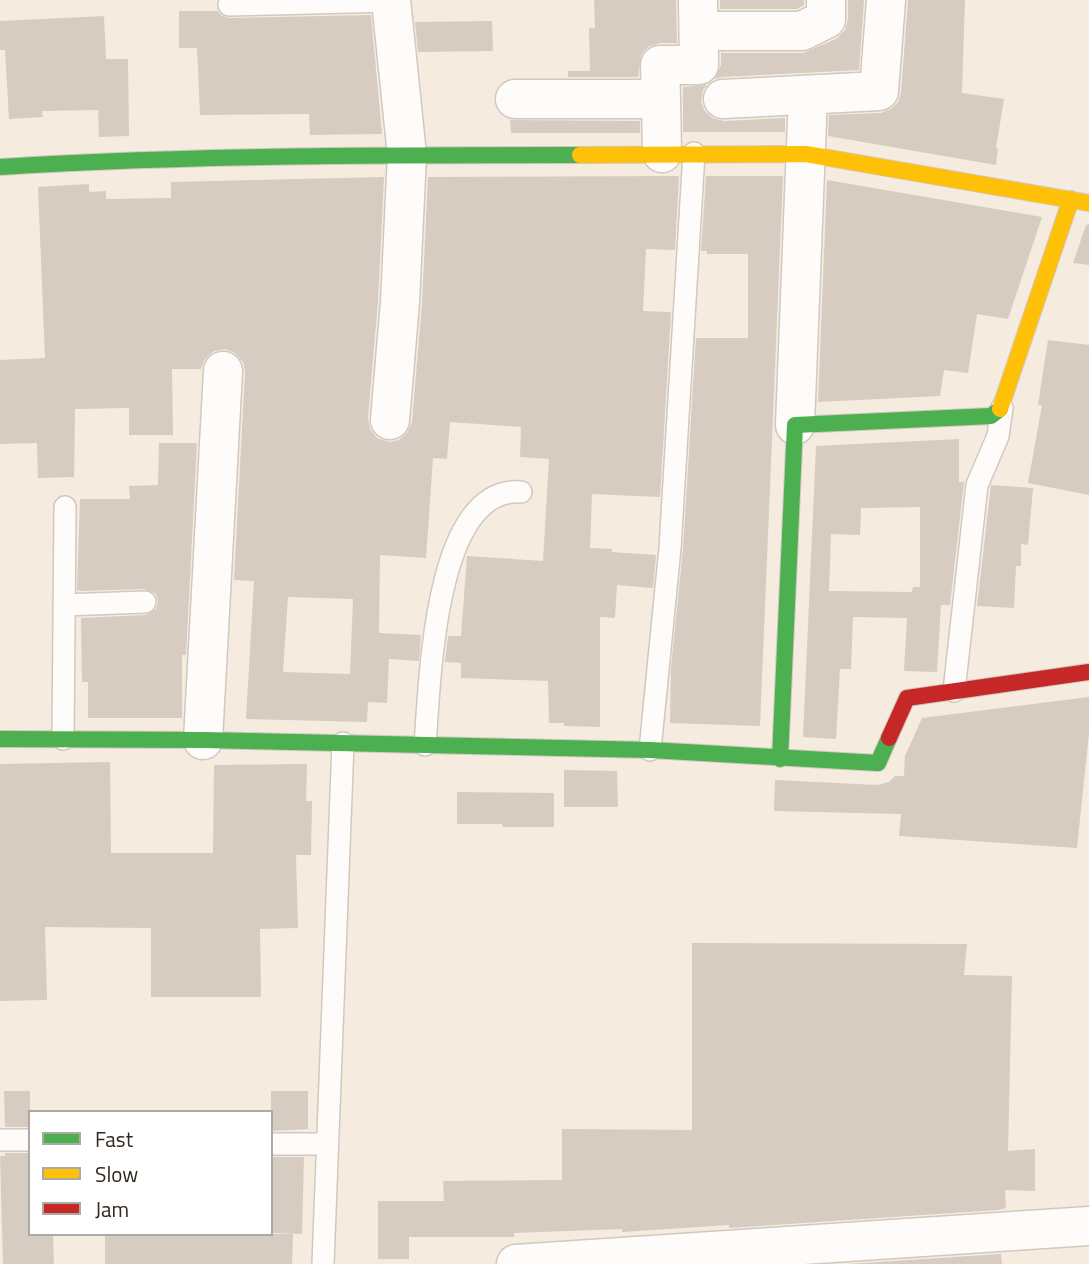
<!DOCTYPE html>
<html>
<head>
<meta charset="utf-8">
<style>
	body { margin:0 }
	#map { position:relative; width:1089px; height:1264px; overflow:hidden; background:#f6ebdf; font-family:"Titillium Web",sans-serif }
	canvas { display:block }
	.legend { position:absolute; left:28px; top:1110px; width:245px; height:126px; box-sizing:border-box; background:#fff; border:2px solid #ada9a5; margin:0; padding:9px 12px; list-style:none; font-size:21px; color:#31281e }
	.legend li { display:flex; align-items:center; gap:14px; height:35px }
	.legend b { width:35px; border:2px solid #ada9a5 }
</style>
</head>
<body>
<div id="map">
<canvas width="1089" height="1264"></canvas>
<ul class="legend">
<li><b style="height:9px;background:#4caf50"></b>Fast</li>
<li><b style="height:9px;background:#ffc107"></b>Slow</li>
<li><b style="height:9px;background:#c62828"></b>Jam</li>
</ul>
</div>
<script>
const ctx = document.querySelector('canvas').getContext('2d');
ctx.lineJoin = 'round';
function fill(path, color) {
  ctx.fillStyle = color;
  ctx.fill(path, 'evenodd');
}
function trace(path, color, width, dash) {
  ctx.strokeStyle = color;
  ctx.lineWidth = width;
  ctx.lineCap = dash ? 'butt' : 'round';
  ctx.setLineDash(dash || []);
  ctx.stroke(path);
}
fill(new Path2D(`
	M 594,0 L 676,0 L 677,43 L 660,43 L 648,47 L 641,55 L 638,77 L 568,77 L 568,71 L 590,71 L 589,28 L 595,28 Z
	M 720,0 L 804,0 L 804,5 L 797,9 L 720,9 Z
	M 848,0 L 864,0 L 859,70 L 722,77 L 715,79 L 721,65 L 721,53 L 803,53 L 836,39 L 845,30 L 848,19 Z
	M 908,0 L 965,0 L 962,93 L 1004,99 L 996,148 L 998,149 L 996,165 L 828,136 L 829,115 L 881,113 L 891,109 L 898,102 L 901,93 Z
	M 179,11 L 217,11 L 222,16 L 229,18 L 371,15 L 382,134 L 310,135 L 309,114 L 200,115 L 197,48 L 179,48 Z
	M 104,16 L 106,59 L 128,59 L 129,136 L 99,137 L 98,110 L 42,111 L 43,117 L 9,119 L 5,50 L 0,50 L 0,21 Z
	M 492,21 L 493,51 L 418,52 L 415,22 Z
	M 707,85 L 703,90 L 701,101 L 704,110 L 712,118 L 724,121 L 785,118 L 785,132 L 683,132 L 683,87 Z
	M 510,120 L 640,121 L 640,133 L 511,133 Z
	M 679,176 L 675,250 L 646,249 L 643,311 L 671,312 L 660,497 L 592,494 L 590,548 L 612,549 L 612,552 L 656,555 L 653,588 L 617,585 L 615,618 L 600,617 L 600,727 L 564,726 L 564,723 L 549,723 L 548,681 L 461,678 L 461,663 L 445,662 L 448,636 L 461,636 L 467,556 L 543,561 L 549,459 L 520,457 L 521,427 L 450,422 L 447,459 L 433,458 L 426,558 L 380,555 L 379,633 L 421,635 L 419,661 L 389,659 L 387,703 L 368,702 L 367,722 L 246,719 L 254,581 L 234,580 L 245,372 L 243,362 L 235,353 L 225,349 L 214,351 L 205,359 L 201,369 L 172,369 L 173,435 L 129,435 L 129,408 L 75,409 L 74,477 L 38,478 L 37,443 L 0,444 L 0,360 L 45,358 L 38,187 L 89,184 L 89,192 L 106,191 L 106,199 L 171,198 L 171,182 L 384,177 L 378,301 L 368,418 L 370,429 L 377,438 L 389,442 L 399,440 L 407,433 L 412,422 L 422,303 L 428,177 ZM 288,597 L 353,599 L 350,674 L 283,672 Z
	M 706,176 L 783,176 L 760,726 L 670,723 L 671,668 L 683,549 L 696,338 L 748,338 L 748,254 L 707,254 L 707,251 L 701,251 Z
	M 827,180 L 1042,217 L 1008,319 L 977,314 L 968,373 L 944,370 L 940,396 L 818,402 Z
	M 1089,224 L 1089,265 L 1073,263 L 1086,225 Z
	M 1048,340 L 1089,345 L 1089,495 L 1028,483 L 1042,405 L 1038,405 Z
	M 959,439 L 959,482 L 964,482 L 950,605 L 941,605 L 937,672 L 904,671 L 907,618 L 853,617 L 851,669 L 840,669 L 836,739 L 803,737 L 816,446 ZM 920,507 L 920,587 L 913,587 L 912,592 L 829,591 L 831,534 L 860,535 L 861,508 Z
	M 159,443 L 197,443 L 186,655 L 182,655 L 182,718 L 88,718 L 88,682 L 82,682 L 81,618 L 146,615 L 156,609 L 158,602 L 156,594 L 145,589 L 80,591 L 77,590 L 80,499 L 130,499 L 129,486 L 158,485 Z
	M 991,485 L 1033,488 L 1028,545 L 1021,544 L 1021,566 L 1016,566 L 1014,608 L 977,606 Z
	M 1089,697 L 1089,733 L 1077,848 L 899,836 L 901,814 L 774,811 L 775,780 L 877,785 L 889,782 L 895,776 L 904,776 L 905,756 L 922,718 Z
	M 110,762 L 111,853 L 213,853 L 214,765 L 307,764 L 306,801 L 312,801 L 311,855 L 296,855 L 298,928 L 260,929 L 261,997 L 151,997 L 151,928 L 45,927 L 47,1000 L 0,1001 L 0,764 Z
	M 564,770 L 617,771 L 618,807 L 564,807 Z
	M 457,792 L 554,793 L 554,827 L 503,827 L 502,824 L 457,824 Z
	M 692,943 L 967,944 L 964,975 L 1012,976 L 1008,1151 L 1035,1149 L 1035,1191 L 1005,1190 L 1006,1208 L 998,1210 L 729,1228 L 729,1225 L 622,1232 L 622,1229 L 514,1233 L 514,1237 L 409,1237 L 409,1259 L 378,1259 L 378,1201 L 444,1201 L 443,1181 L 562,1180 L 562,1129 L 692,1130 Z
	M 4,1091 L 30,1091 L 30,1127 L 5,1127 Z
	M 271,1091 L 308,1091 L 308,1129 L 271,1131 Z
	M 5,1153 L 30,1153 L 30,1234 L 53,1234 L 54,1264 L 3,1264 L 0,1156 L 5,1156 Z
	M 271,1157 L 304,1157 L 302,1234 L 271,1233 Z
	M 105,1234 L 293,1234 L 292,1264 L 105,1264 Z
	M 1001,1254 L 1002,1264 L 847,1264 Z`), '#d6ccc1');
const lane = new Path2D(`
	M 229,5 L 391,1
	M 64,605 L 145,602
	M 954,691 L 977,485 L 998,436 L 1002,408
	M 63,739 L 65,507
	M 425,745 C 430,685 433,486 521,492
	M 650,750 L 670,548 L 694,153
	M 0,1140 L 30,1140
	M 271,1144 L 327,1144
	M 323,1264 L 343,743`);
const street = new Path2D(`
	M 699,31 L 802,31 L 826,19 L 826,0
	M 515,99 L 661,99 L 660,65 L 699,65 L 698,0
	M 661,99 L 662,153
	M 723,99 L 879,91 L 886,0
	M 390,420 L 400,302 L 407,155 L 391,0
	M 795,425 L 808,95
	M 203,740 L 223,371
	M 516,1264 L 1089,1226`);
const fast = new Path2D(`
	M 0,167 C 193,155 387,155 580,155
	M 0,739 L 203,740 L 650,750 L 878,763 L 889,738
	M 780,759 L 795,425 L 991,416 L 1000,409`);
const slow = new Path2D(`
	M 580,155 L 806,154 L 1089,203
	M 1000,409 L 1071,199`);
const jam = new Path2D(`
	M 889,738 L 907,698 L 1089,672`);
trace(lane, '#d2c8be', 24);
trace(street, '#d2c8be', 41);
trace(fast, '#d2c8be', 18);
trace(slow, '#d2c8be', 18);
trace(jam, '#d2c8be', 18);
trace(lane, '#fefcfa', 21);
trace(street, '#fefcfa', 38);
trace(fast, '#4caf50', 16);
trace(slow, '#ffc107', 16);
trace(jam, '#c62828', 16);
</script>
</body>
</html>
